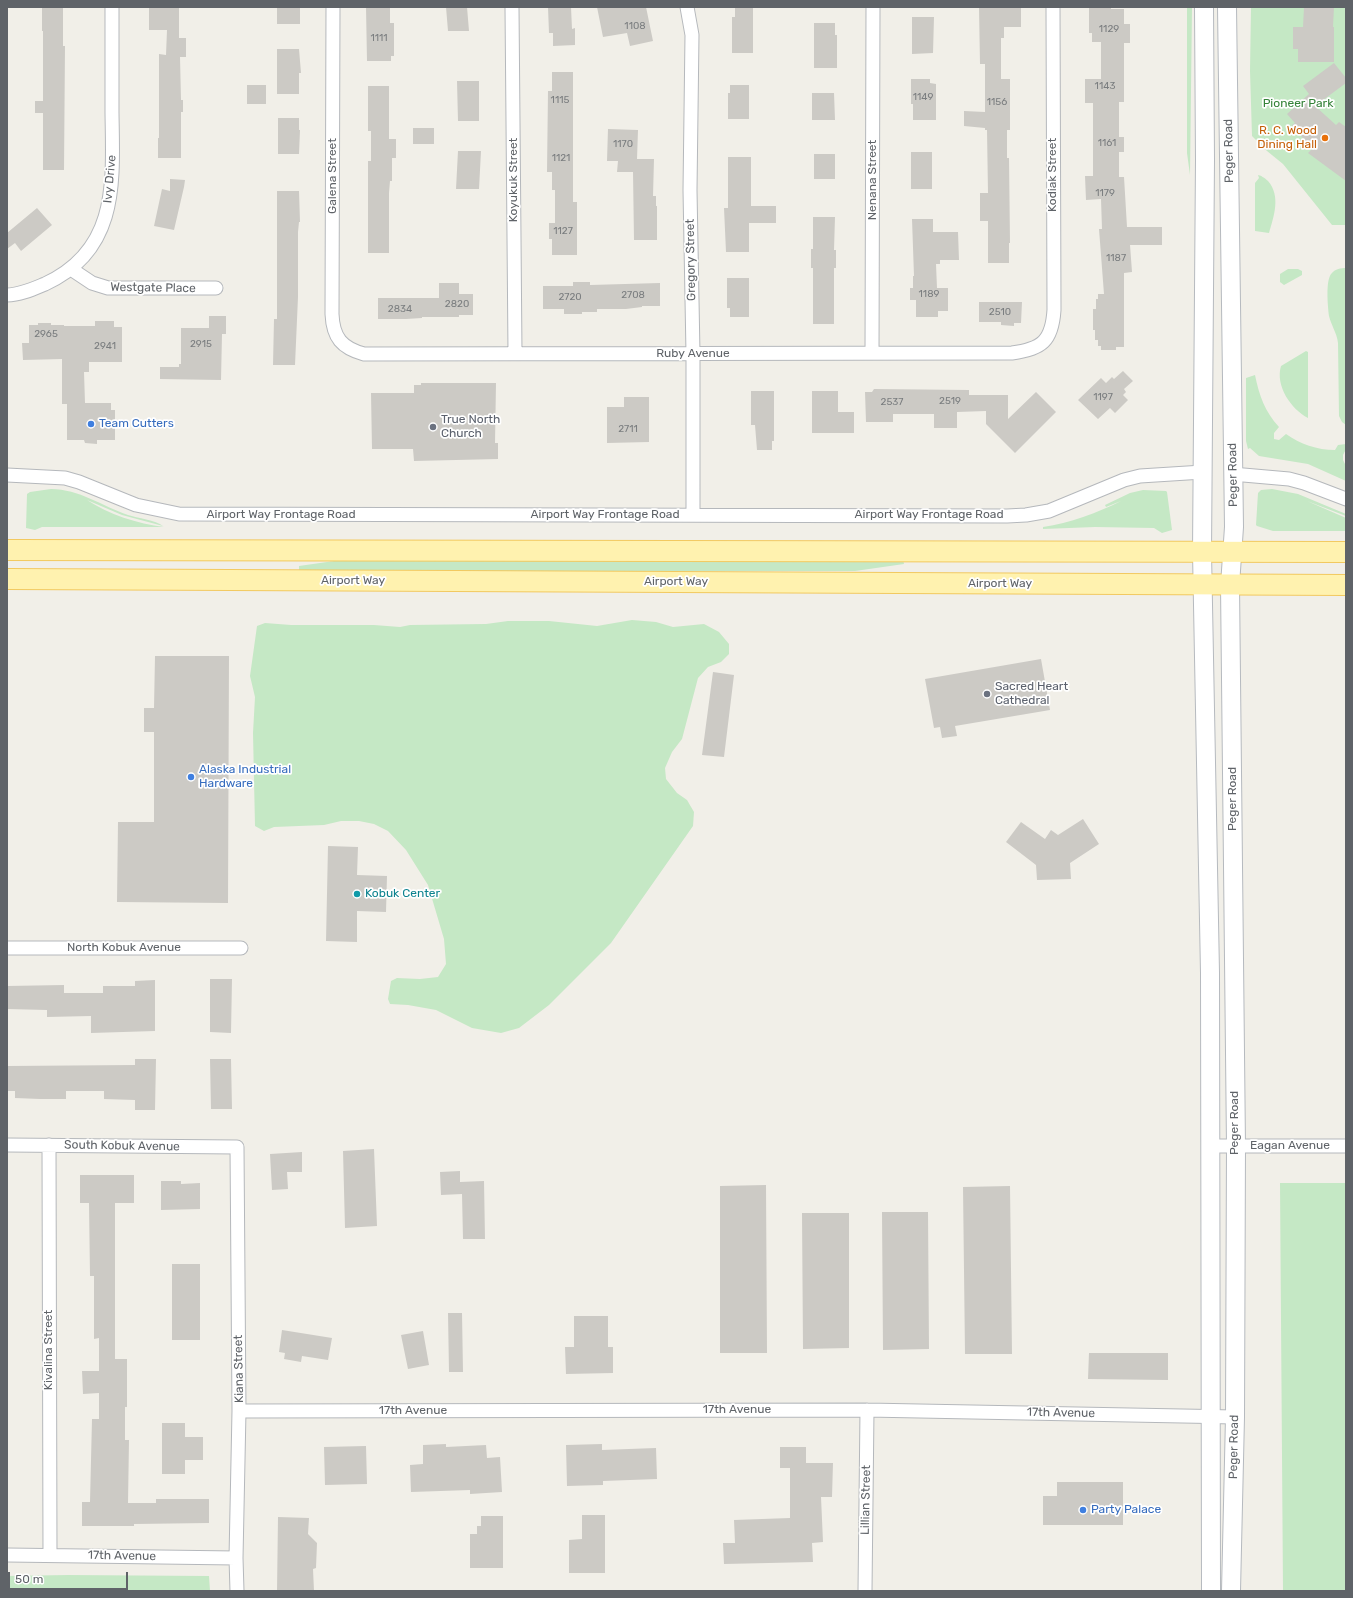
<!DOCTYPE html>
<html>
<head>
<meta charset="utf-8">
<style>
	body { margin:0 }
	#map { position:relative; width:1353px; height:1598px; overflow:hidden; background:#f1efe8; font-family:Rubik,sans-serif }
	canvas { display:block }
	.frame { position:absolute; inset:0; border:8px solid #5f6368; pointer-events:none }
	.scale { position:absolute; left:8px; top:1572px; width:120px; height:18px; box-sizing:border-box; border:2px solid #5f6368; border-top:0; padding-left:5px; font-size:12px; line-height:14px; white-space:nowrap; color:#5f6368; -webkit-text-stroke:3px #fff; paint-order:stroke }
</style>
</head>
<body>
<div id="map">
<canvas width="1353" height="1598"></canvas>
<div class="frame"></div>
<div class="scale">50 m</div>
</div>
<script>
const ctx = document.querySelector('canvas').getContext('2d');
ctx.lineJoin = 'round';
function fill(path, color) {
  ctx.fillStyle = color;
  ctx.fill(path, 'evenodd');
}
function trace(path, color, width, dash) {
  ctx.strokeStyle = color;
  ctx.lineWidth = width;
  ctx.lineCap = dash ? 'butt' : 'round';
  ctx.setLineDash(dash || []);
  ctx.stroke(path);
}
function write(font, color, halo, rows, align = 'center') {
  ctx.font = font + ' Rubik,sans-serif';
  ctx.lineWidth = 3.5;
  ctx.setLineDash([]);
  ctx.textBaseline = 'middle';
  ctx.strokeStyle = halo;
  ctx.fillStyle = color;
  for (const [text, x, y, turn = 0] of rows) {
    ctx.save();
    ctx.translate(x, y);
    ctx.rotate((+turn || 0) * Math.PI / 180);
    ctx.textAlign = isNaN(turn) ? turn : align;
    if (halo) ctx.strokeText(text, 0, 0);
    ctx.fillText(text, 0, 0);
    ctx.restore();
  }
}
fill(new Path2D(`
	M 1187,7 L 1192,7 L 1190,175 L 1187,153 Z
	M 1251,7 L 1346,7 L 1346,225 L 1332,225 L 1283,164 L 1267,151 L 1252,136 L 1250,71 Z
	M 1258,175 C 1260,175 1265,178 1268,181 C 1281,196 1274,216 1269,233 L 1255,231 L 1255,183 L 1259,178 Z
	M 1346,268 L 1346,425 L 1342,422 L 1339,416 L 1338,343 C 1337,333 1331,325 1329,316 C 1328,307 1325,279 1332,273 C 1335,269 1341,268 1346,268 Z
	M 1288,269 L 1298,269 L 1302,271 L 1302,275 L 1284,285 L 1280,282 L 1280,274 Z
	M 1306,351 L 1308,352 L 1308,418 C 1291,409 1275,386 1281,366 Z
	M 1255,375 C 1259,395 1265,412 1279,427 L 1274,433 L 1274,439 L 1279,440 L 1286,434 C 1300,444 1317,450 1335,450 L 1338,445 L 1346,444 L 1346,449 L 1343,455 L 1343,460 L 1346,466 L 1346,481 L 1308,464 L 1259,456 L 1250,448 L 1248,449 L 1246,441 L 1246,378 Z
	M 51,489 C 79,489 102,506 128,515 C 137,518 156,520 163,526 L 122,515 L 87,500 C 108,514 138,524 164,527 L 42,527 L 35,530 L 26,528 L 27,494 L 30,492 Z
	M 1272,489 L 1298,494 L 1346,514 L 1346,516 L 1307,501 L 1346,518 L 1346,531 L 1273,531 L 1257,526 L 1256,525 L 1258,493 L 1261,490 Z
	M 1143,490 L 1166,491 L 1167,492 L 1172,530 L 1162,533 L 1154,528 L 1095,527 L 1043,529 L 1043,527 C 1070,523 1097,513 1121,501 L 1106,507 L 1105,505 L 1130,493 Z
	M 358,560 L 903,560 L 904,564 L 855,571 L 299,571 L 299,566 L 334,561 Z
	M 632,620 L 656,622 L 673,627 L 704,624 L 719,632 L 729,644 L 729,654 L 721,662 L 708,667 L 698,678 L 682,739 L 672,752 L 665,768 L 666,779 L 677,793 L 687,800 L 694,812 L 693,826 L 611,943 L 549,1005 L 519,1028 L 501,1033 L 472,1028 L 436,1010 L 408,1005 L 390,1004 L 388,999 L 391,981 L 397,978 L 420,979 L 438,977 L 446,964 L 444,939 L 428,885 L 406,850 L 388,831 L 374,824 L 359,821 L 341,821 L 324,825 L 274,827 L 264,831 L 255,826 L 253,733 L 255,697 L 250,676 L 257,626 L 265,623 L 291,625 L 374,625 L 400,627 L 410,625 L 486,624 L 508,621 L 549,621 L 597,626 Z
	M 1280,1183 L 1346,1183 L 1346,1591 L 1283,1591 Z
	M 68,1575 L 209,1576 L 210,1591 L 7,1591 L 7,1576 Z`), '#c5e8c5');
fill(new Path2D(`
	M 42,7 L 63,7 L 63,46 L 65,46 L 64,170 L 43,170 L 43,113 L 35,113 L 35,101 L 43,101 L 43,31 L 42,31 Z
	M 149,7 L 179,7 L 179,38 L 186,38 L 186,57 L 180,57 L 181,100 L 183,100 L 183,112 L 181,112 L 181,158 L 158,158 L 158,138 L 159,138 L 159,54 L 166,55 L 167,30 L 149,30 Z
	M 277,7 L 300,7 L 300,24 L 277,24 Z
	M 366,7 L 390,7 L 390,23 L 394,23 L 394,56 L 391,56 L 391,61 L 367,61 Z
	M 446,7 L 467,7 L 469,31 L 448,31 Z
	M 548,7 L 571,7 L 572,29 L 575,28 L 575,45 L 553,46 L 553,33 L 549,33 Z
	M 597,7 L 646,7 L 653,41 L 630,46 L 627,33 L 603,37 Z
	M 735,7 L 753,7 L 753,53 L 732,53 L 732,17 L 735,17 Z
	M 979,7 L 1021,7 L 1021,27 L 1004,27 L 1004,38 L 1001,38 L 1001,79 L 1010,79 L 1010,130 L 1007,130 L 1007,158 L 1009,158 L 1010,243 L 1009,243 L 1009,263 L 988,263 L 988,221 L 980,221 L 980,193 L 988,193 L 987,130 L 985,130 L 985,128 L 964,126 L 964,111 L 985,112 L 985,64 L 980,64 Z
	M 1089,7 L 1111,7 L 1111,9 L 1124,9 L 1124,24 L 1130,24 L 1130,43 L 1124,43 L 1124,102 L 1119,102 L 1119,137 L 1124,137 L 1124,152 L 1119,152 L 1119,177 L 1124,177 L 1127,227 L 1162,227 L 1162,245 L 1130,245 L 1132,272 L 1124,273 L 1124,347 L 1116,347 L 1116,350 L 1101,350 L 1101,346 L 1098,346 L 1098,340 L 1095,340 L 1095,330 L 1093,330 L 1093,309 L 1096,309 L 1096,299 L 1098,299 L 1098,294 L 1104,294 L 1099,229 L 1102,229 L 1101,199 L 1086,200 L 1085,176 L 1093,176 L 1093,103 L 1085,103 L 1085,79 L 1101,79 L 1101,42 L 1092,42 L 1092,33 L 1089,33 Z
	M 1304,7 L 1334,7 L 1333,27 L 1334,27 L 1334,62 L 1298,62 L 1298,49 L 1293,49 L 1293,27 L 1303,27 Z
	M 912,17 L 934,17 L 933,53 L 912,54 Z
	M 814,23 L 835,23 L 835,35 L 837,35 L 837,68 L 814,68 Z
	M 277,49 L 299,49 L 301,73 L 299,73 L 299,94 L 277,94 Z
	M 1334,63 L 1346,78 L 1346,83 L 1315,106 L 1336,125 L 1339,122 L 1346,127 L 1346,181 L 1308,153 L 1312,149 L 1292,125 L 1295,123 L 1287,114 L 1309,94 L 1303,86 Z
	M 552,72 L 573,72 L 573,202 L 577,202 L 577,255 L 552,255 L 552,239 L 549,239 L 549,223 L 555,223 L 555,190 L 552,190 L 552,172 L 547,172 L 548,91 L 552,91 Z
	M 911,79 L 930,79 L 930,83 L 936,84 L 936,120 L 913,120 L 913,104 L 911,104 Z
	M 457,81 L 479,81 L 479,121 L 458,121 Z
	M 247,85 L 266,85 L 266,104 L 247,104 Z
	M 730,85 L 749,85 L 749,119 L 728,119 L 728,93 L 730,93 Z
	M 368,86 L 389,86 L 389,139 L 396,139 L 396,158 L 392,158 L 392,181 L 390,181 L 389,193 L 389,253 L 368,253 L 368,161 L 371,161 L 371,131 L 368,131 Z
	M 812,93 L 834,93 L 835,120 L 812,120 Z
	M 278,118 L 299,118 L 299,130 L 300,130 L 299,154 L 278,154 Z
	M 413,128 L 434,128 L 434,144 L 413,144 Z
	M 608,129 L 638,130 L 637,159 L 654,159 L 653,196 L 656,196 L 656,206 L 657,206 L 657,240 L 634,240 L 633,172 L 617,172 L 618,161 L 607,161 Z
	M 458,151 L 481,151 L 479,189 L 456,189 Z
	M 911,152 L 932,152 L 932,189 L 911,189 Z
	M 814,154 L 835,154 L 835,179 L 814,179 Z
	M 728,157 L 751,157 L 751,206 L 776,206 L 776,223 L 749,223 L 749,252 L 726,252 L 724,208 L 728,208 Z
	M 170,179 L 185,180 L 184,187 L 174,230 L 154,226 L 162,189 L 170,191 Z
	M 277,191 L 299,191 L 300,222 L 299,222 L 298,232 L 298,297 L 295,365 L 273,365 L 274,319 L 277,319 Z
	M 37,208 L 52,225 L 21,251 L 15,243 L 7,249 L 7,233 Z
	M 813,217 L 835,217 L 834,250 L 836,250 L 836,268 L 834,268 L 834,324 L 813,324 L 813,268 L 811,268 L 811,249 L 813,249 Z
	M 912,219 L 933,219 L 933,232 L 958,232 L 959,260 L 940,260 L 940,264 L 936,264 L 937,288 L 948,288 L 948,311 L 938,311 L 938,317 L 916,317 L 916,300 L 910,300 L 910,288 L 913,288 L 913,276 L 914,276 Z
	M 727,278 L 749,278 L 749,317 L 730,317 L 730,308 L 727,308 Z
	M 573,282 L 590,282 L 590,285 L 660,283 L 660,306 L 642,306 L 642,307 L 626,309 L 597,309 L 597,312 L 582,312 L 582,314 L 564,314 L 564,309 L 543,309 L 543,286 L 573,286 Z
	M 439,283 L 459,283 L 459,294 L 473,294 L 473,315 L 459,315 L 459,317 L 422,317 L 422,318 L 406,319 L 378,319 L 378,298 L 439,298 Z
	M 979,302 L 1022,302 L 1021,323 L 1014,323 L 1014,326 L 1001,325 L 1001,322 L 979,322 Z
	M 209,316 L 226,316 L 226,334 L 222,334 L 221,380 L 160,379 L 160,367 L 179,367 L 179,364 L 181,364 L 181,328 L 209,328 Z
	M 95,321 L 114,321 L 114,327 L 122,327 L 122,362 L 89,362 L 89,372 L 84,372 L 85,403 L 111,403 L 111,410 L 115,410 L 115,440 L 97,440 L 97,444 L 85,443 L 84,440 L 67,440 L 67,404 L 62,404 L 62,359 L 23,360 L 22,343 L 29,343 L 29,325 L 38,325 L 38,323 L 51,323 L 51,325 L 64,325 L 64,326 L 95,326 Z
	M 1123,371 L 1133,381 L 1124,389 L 1126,392 L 1123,395 L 1128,400 L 1115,413 L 1110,408 L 1098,419 L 1078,400 L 1101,378 L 1106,383 L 1112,377 L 1114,379 Z
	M 421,383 L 496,383 L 495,443 L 498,443 L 498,459 L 414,461 L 413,449 L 372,449 L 371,393 L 414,393 L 414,385 L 421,385 Z
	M 874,389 L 969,390 L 969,395 L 1008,395 L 1008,419 L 1036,392 L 1056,412 L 1015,453 L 986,424 L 986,411 L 957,412 L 957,428 L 934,428 L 934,414 L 893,414 L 893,422 L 866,422 L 865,392 L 872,392 Z
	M 751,391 L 774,391 L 774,441 L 772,441 L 772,450 L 757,450 L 755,425 L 751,425 Z
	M 812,391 L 838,391 L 838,412 L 854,412 L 854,433 L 812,433 Z
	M 624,397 L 649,397 L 649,442 L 607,443 L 607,407 L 624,407 Z
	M 155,656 L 229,656 L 228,903 L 117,902 L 118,822 L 154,822 L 154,732 L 144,732 L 144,708 L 154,708 Z
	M 1041,659 L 1050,710 L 955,726 L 957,736 L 942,738 L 940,727 L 934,728 L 925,679 Z
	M 713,672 L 734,675 L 724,757 L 702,755 Z
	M 1083,819 L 1099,844 L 1070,863 L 1071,879 L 1037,880 L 1036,865 L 1006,842 L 1021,822 L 1045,839 L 1051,830 L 1058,835 Z
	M 328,846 L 358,847 L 357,875 L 387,876 L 386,912 L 357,911 L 357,942 L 326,941 Z
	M 210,979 L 232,979 L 231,1033 L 210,1032 Z
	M 155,980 L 155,1031 L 91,1033 L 91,1016 L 47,1017 L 47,1010 L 7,1009 L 7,986 L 64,985 L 64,993 L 103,993 L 103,986 L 135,986 L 135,981 Z
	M 135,1059 L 156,1059 L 155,1110 L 135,1110 L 135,1100 L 104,1099 L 104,1091 L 66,1091 L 66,1099 L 40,1099 L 15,1098 L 15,1091 L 7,1091 L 7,1066 L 135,1065 Z
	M 210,1059 L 231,1059 L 232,1109 L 211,1109 Z
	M 374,1149 L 377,1226 L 345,1228 L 343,1151 Z
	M 302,1152 L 302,1172 L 287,1172 L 288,1189 L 272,1190 L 270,1154 Z
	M 460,1171 L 460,1182 L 484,1181 L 485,1239 L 463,1239 L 462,1194 L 441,1195 L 440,1172 Z
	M 80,1175 L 134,1175 L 134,1203 L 115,1203 L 115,1359 L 127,1359 L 127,1407 L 125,1407 L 125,1440 L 129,1440 L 128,1503 L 156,1503 L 156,1499 L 209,1499 L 209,1523 L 134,1524 L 134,1526 L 82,1526 L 82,1502 L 90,1502 L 92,1419 L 99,1419 L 99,1393 L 83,1394 L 82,1371 L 99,1371 L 99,1338 L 94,1339 L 94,1276 L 90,1276 L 89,1203 L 80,1203 Z
	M 161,1181 L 181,1181 L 181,1184 L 200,1183 L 200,1209 L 161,1210 Z
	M 766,1185 L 767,1353 L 720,1353 L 720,1186 Z
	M 1010,1186 L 1012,1354 L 965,1354 L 963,1187 Z
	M 882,1212 L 928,1212 L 929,1349 L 883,1350 Z
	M 802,1213 L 849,1213 L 849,1348 L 803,1349 Z
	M 172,1264 L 200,1264 L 200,1340 L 172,1340 Z
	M 448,1313 L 462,1313 L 463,1372 L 449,1372 Z
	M 574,1316 L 608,1316 L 608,1347 L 613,1347 L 613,1373 L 566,1374 L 565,1347 L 574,1347 Z
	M 282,1330 L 332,1338 L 328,1360 L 302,1356 L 301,1362 L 284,1359 L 285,1353 L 279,1352 Z
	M 423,1331 L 429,1365 L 408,1369 L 401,1335 Z
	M 1089,1353 L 1168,1353 L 1168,1380 L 1088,1379 Z
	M 162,1423 L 185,1423 L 185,1437 L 203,1437 L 203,1460 L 185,1460 L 185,1474 L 162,1474 Z
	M 446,1444 L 446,1447 L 486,1445 L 487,1458 L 500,1457 L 502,1492 L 470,1494 L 470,1490 L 411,1492 L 410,1465 L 423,1464 L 423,1445 Z
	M 602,1444 L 602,1450 L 656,1448 L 657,1479 L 603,1481 L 603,1485 L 567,1486 L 566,1445 Z
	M 366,1446 L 367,1484 L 325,1485 L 324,1447 Z
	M 780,1447 L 806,1447 L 806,1463 L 833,1463 L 832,1497 L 821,1497 L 823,1542 L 812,1543 L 813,1562 L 724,1564 L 723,1543 L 735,1543 L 734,1520 L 790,1518 L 790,1468 L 780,1468 Z
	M 1057,1482 L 1123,1482 L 1123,1525 L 1043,1525 L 1043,1496 L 1057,1496 Z
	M 582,1515 L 605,1515 L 605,1573 L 569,1573 L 569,1540 L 582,1539 Z
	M 481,1516 L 503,1516 L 503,1568 L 470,1568 L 470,1534 L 477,1534 L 477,1526 L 481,1526 Z
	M 278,1517 L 309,1518 L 308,1534 L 317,1543 L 316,1568 L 313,1569 L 314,1591 L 277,1591 Z`), '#cccac5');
const minor = new Path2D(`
	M 333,7 L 332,314 C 333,338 342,348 364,354 L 1012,353 C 1042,349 1052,341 1054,310 L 1053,7
	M 512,7 L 515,353
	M 687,7 L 692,35 L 690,190 L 693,354 L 693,514
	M 71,269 L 92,283 L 108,288 L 216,288
	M 7,295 C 20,295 33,289 45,284 C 119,250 113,182 112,113 C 112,78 112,42 112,7
	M 872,353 L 873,7
	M 1232,474 L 1289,479 L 1304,483 L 1346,499
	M 7,475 L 65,478 L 79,482 L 136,505 L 179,514 L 1007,516 L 1026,515 L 1049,511 L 1124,480 L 1140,476 L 1203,472
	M 7,948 L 241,948
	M 7,1145 L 237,1147 L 239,1411 L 236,1558 L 237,1591
	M 49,1145 L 50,1555
	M 1211,1146 L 1346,1146
	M 239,1411 L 867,1410 L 1235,1417
	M 7,1555 L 236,1558
	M 865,1591 L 867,1410`);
const secondary = new Path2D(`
	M 1204,7 L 1205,160 L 1202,552 L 1210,973 L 1211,1591
	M 1227,7 L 1234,527 L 1230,585 L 1236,1146 L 1235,1417 L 1231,1591`);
const primary = new Path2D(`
	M 7,550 L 1346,552
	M 7,579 L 1346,585`);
trace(minor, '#b5b8bc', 15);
trace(secondary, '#b6babf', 20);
trace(primary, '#f2c960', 22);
trace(minor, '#fff', 13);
trace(secondary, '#fff', 18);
trace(primary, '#fff2af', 20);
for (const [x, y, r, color] of [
	[1325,138,4,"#e8710a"],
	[91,424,4,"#3f7fe0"],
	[433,427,4,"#6b7280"],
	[987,694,4,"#6b7280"],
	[191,777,4,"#3f7fe0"],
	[357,894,4,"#0f9aa8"],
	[1083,1510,4,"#3f7fe0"]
]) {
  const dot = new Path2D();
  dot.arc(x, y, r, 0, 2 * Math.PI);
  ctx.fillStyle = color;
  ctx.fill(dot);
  trace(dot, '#fff', 1.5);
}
write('10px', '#7a7d7f', null, [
	["1108",635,26],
	["1129",1109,29],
	["1111",379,38],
	["1143",1105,86],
	["1149",923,97],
	["1115",560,100],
	["1156",997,102],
	["1161",1107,143],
	["1170",623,144],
	["1121",561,158],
	["1179",1105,193],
	["1127",563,231],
	["1187",1116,258],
	["1189",929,294],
	["2708",633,295],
	["2720",570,297],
	["2820",457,304],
	["2834",400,309],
	["2510",1000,312],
	["2965",46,334],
	["2915",201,344],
	["2941",105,346],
	["1197",1103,397],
	["2519",950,401],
	["2537",892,402],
	["2711",628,429]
]);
write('12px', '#348238', '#fff', [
	["Pioneer Park",1298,104]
]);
write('12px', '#c56008', '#fff', [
	["R. C. Wood",1317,131],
	["Dining Hall",1317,145]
], 'right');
write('12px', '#5f6368', '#fff', [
	["Peger Road",1229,151,-91],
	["Kodiak Street",1053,175,-90],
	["Galena Street",333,176,-90],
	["Ivy Drive",110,179,-85],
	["Koyukuk Street",514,180,-90],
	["Nenana Street",873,180,-90],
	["Gregory Street",691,260,-91],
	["Westgate Place",153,288,1],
	["Ruby Avenue",693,354],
	["Peger Road",1233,475,-91],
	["Airport Way Frontage Road",281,515],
	["Airport Way Frontage Road",605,515],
	["Airport Way Frontage Road",929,515],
	["Airport Way",353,581],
	["Airport Way",676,582],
	["Airport Way",1000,584],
	["Peger Road",1233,799,-90],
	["North Kobuk Avenue",124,948],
	["Peger Road",1235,1123,-90],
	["South Kobuk Avenue",122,1146,1],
	["Eagan Avenue",1290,1146],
	["Kivalina Street",49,1350,-90],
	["Kiana Street",239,1369,-91],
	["17th Avenue",737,1410],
	["17th Avenue",413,1411],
	["17th Avenue",1061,1413,1],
	["Peger Road",1234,1447,-89],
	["Lillian Street",866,1500,-89],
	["17th Avenue",122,1556,1]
]);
write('12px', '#5b616d', '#fff', [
	["True North",441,420],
	["Church",441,434],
	["Sacred Heart",995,687],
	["Cathedral",995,701]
], 'left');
write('12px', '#366cbe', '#fff', [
	["Team Cutters",99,424],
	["Alaska Industrial",199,770],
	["Hardware",199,784],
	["Party Palace",1091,1510]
], 'left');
write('12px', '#0d838f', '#fff', [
	["Kobuk Center",365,894]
], 'left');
</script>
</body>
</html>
